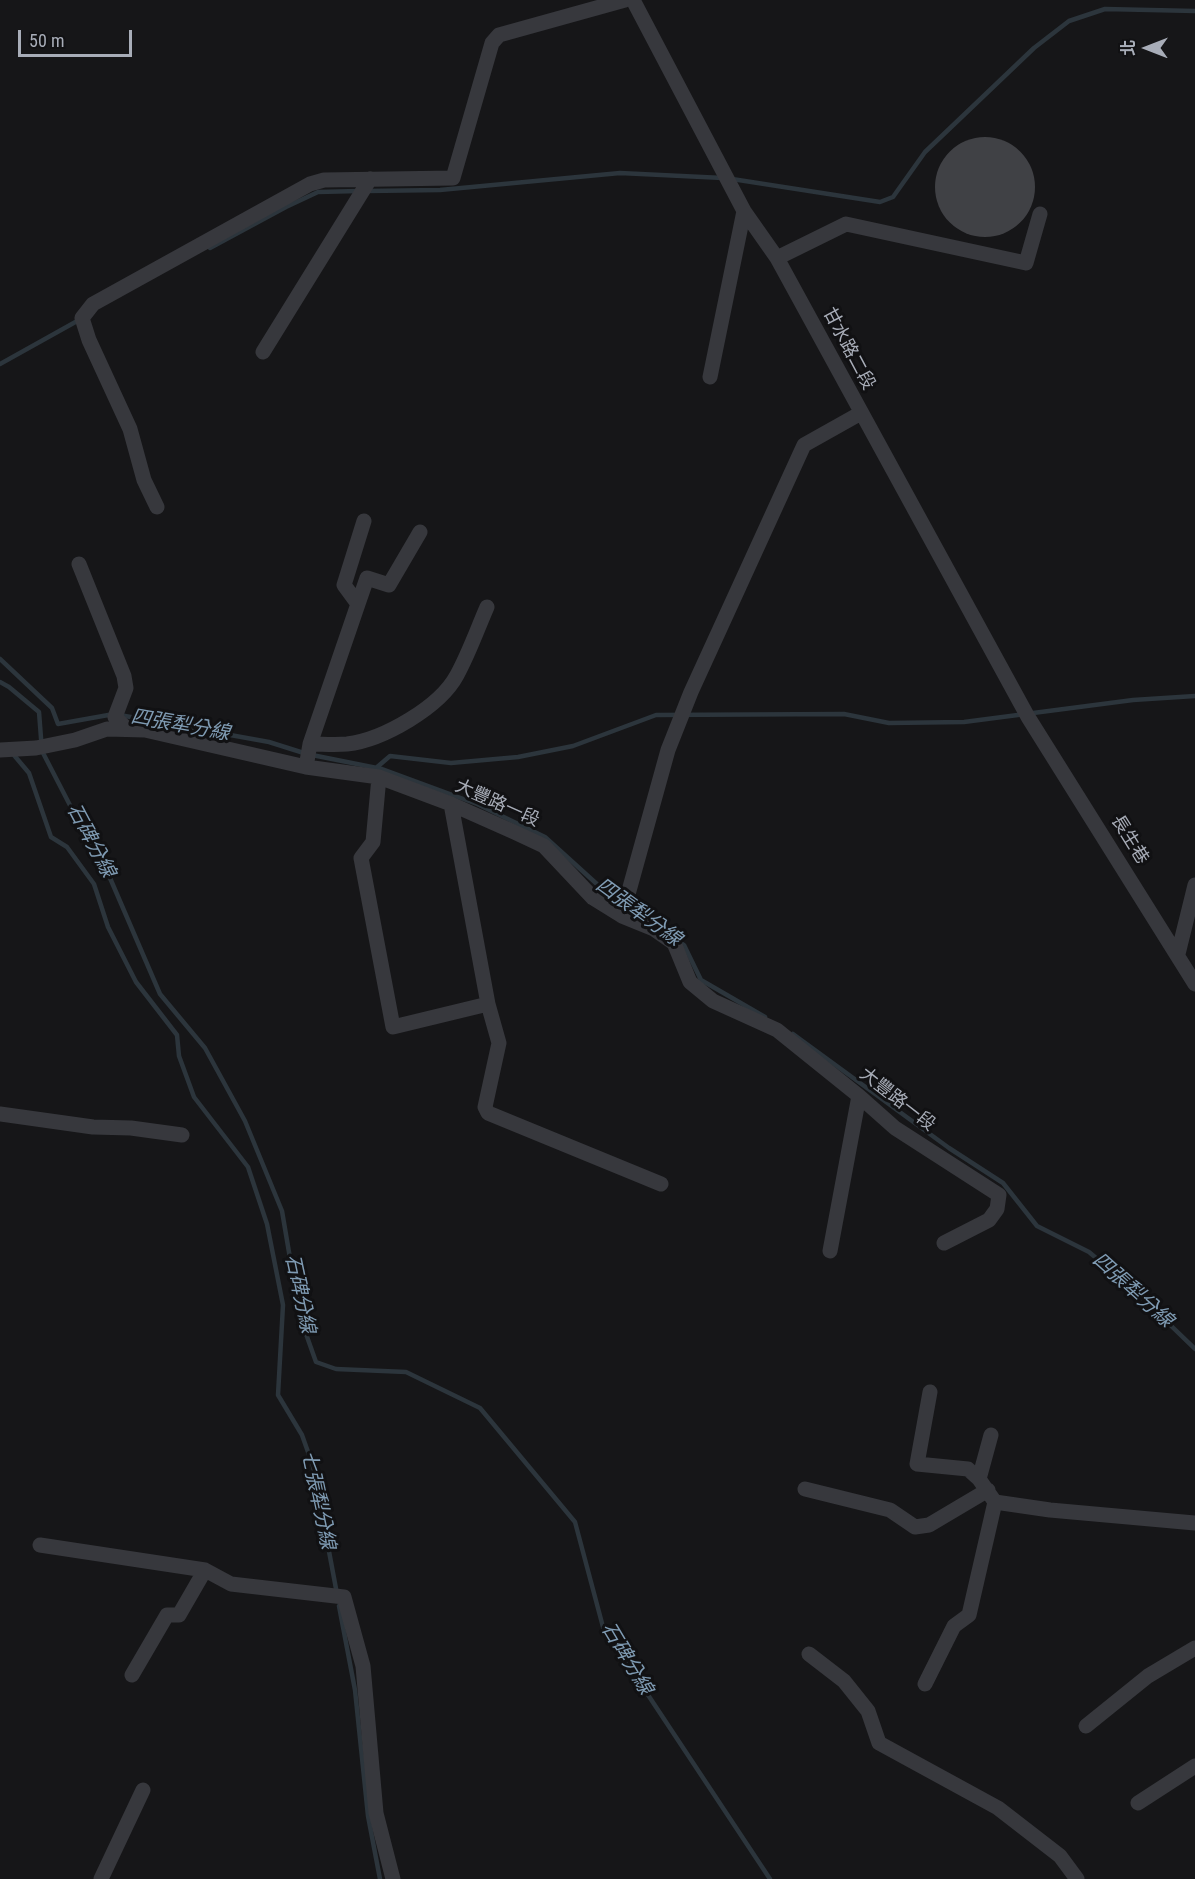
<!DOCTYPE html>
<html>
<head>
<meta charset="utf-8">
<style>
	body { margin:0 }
	#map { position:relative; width:1195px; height:1879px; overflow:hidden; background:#161618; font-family:"Roboto Condensed","Noto Sans TC",sans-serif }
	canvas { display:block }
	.north { position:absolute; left:1117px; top:18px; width:60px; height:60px; -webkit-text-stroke:4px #111113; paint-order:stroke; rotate:270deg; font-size:16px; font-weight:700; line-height:24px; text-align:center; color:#a8adb8 }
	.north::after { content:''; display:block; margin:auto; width:21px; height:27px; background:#a8adb8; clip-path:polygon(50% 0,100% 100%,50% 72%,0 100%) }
	.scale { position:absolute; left:18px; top:30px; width:114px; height:27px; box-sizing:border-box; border:3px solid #a8adb8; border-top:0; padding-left:8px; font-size:18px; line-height:21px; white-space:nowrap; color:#a8adb8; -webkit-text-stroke:4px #111113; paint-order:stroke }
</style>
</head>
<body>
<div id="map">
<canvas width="1195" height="1879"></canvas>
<div class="north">北</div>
<div class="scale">50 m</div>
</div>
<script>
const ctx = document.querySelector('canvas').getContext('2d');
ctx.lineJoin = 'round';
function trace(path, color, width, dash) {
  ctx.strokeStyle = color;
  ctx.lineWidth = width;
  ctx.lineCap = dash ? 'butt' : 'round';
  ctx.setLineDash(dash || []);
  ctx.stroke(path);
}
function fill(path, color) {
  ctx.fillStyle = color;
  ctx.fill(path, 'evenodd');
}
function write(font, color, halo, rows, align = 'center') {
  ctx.font = font + ' "Roboto Condensed","Noto Sans TC",sans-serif';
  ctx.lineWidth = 6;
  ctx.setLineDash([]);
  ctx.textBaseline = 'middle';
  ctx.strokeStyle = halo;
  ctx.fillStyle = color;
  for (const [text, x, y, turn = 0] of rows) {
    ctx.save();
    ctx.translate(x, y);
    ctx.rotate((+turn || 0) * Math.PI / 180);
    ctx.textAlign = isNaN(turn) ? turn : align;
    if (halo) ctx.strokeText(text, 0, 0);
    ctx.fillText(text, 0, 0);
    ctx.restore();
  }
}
trace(new Path2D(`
	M 732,179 L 880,202 L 893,197 L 925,152 L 1034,48 L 1069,21 L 1105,9 L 1195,11
	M 367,191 L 440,190 L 620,173 L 723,178
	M 210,248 L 286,207 L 318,192 L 358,191
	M 0,364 L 79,320
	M 0,659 L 52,708 L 58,724 L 114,714 L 269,742 L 307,754 L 382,769 L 477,804 L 545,837 L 609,895 L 621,903
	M 0,682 L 9,687 L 39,712 L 42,751 L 74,813 L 107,871 L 160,994 L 205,1048 L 245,1121 L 282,1211 L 300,1317 L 316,1362 L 336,1369 L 406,1372 L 480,1408 L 575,1522 L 603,1627 L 770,1879
	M 13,754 L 29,773 L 51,837 L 67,847 L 94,884 L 108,927 L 136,982 L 177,1035 L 179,1056 L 194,1097 L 248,1167 L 267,1224 L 283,1305 L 278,1395 L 302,1435 L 313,1466 L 337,1594
	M 376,768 L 390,756 L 451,763 L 518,757 L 573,746 L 656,715 L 844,714 L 889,723 L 964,722 L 1133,700 L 1195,696
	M 678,941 L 684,945 L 701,980 L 765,1017
	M 793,1034 L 949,1148 L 1003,1183 L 1037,1226 L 1089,1252 L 1135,1291 L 1195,1349
	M 339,1606 L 355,1690 L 368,1816 L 380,1879`), '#2c353c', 4.5);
fill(new Path2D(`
	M935 187a50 50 0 1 1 100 0a50 50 0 1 1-100 0Z`), '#404145');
trace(new Path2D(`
	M 633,0 L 744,211 L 777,258 L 1028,717 L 1195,984
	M 777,258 L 846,224 L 1026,263 L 1040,214
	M 263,352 L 370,179
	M 710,377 L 744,211
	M 157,507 L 144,480 L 130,429 L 89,340 L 82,318 L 93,304 L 310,184 L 324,180 L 453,178 L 492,43 L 499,35 L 625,0
	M 79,564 L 124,676 L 126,688 L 115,717 L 126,728
	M 358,604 L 367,578 L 389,585 L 420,532
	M 310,744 C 322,744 335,745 347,744 C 383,740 440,707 457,675 C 469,653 477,630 487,607
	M 0,750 L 36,748 L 75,740 L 107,729 L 145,730 L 306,767 L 379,777 L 451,804 L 514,832 L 544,846 L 593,898 L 622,916 L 654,929 L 674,943 L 690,982 L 713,1001 L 777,1030 L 859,1096 L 895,1128 L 999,1195 L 997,1209 L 989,1220 L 944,1243
	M 306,767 L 310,744 L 358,604 L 344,585 L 364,521
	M 379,777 L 373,842 L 361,858 L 393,1027 L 488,1004
	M 451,804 L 488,1004 L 499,1043 L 485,1107 L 488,1113 L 661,1184
	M 622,916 L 668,750 L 691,692 L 804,445 L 861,413
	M 1178,954 L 1195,885
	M 0,1114 L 93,1127 L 131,1128 L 182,1135
	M 830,1251 L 859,1096
	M 930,1392 L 917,1464 L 968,1469 L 979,1479 L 995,1502 L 1050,1510 L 1195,1523
	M 979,1479 L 991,1435
	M 805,1489 L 890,1510 L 915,1527 L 929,1525 L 988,1490
	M 40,1545 L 205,1570 L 231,1584 L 344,1597 L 363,1666 L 376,1813 L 393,1879
	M 809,1654 L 844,1681 L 868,1711 L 879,1743 L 998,1808 L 1060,1856 L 1077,1879
	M 132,1675 L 167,1615 L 179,1615 L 205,1570
	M 925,1684 L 954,1626 L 969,1615 L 995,1502
	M 1086,1726 L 1148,1676 L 1195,1648
	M 1138,1803 L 1195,1766
	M 101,1879 L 143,1790`), '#37383d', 15);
write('18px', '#a8adb8', '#111113', [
	["甘水路二段",848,349,62],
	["大豐路一段",497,804,24],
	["長生巷",1129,840,58],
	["大豐路一段",897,1100,38]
]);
write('italic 20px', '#7f9bb3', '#111113', [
	["四張犁分線",180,726,10],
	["石碑分線",90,841,62],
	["四張犁分線",638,913,36],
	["四張犁分線",1132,1291,42],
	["石碑分線",299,1294,78],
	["七張犁分線",317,1500,78],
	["石碑分線",626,1659,59]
]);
</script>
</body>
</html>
